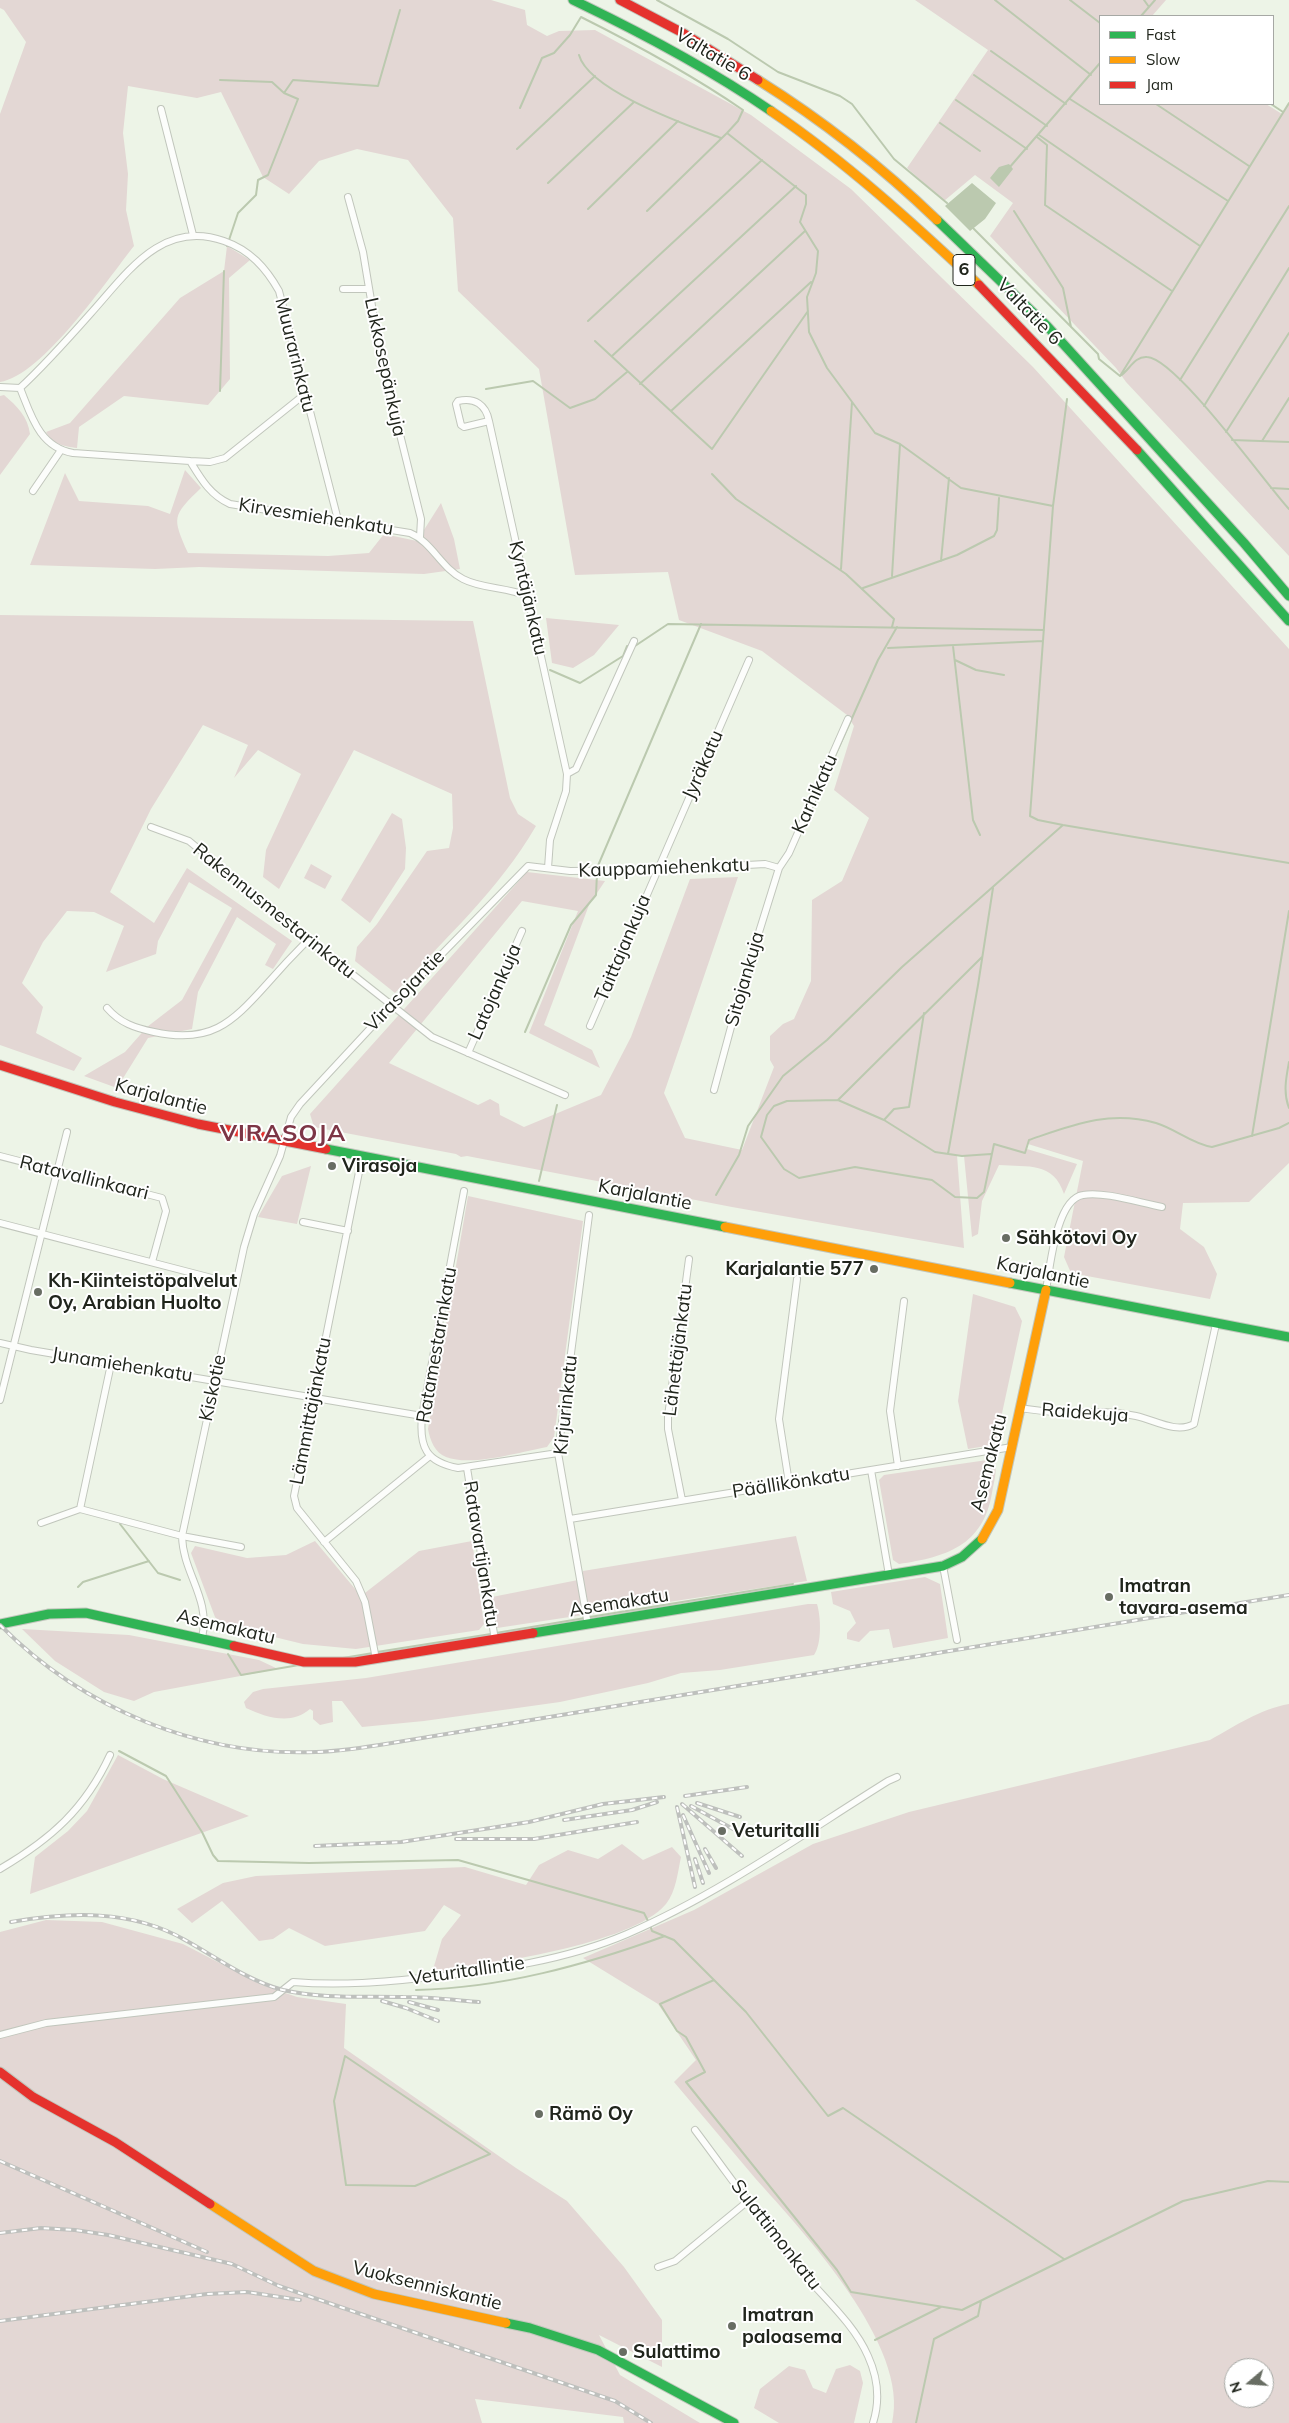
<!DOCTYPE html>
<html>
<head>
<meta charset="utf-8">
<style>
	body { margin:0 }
	#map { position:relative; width:1289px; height:2423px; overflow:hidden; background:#edf4e7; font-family:Mulish,sans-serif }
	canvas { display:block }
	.legend { position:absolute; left:1099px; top:15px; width:175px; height:90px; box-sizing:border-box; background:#fff; border:1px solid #a6a8a4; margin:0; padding:6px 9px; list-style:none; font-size:15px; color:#20251c }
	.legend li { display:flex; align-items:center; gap:10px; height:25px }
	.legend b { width:25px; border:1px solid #a6a8a4 }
	.north { position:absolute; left:1224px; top:2358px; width:50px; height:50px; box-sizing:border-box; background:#fff; border:1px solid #a6a8a4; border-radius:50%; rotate:252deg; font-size:14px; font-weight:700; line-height:20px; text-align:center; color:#20251c }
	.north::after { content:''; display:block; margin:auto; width:18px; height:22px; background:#686d63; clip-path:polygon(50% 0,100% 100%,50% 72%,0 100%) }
</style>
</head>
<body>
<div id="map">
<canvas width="1289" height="2423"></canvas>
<ul class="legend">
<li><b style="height:6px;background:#30b455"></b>Fast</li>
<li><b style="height:6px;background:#ff9f0a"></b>Slow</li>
<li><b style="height:6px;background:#e5322d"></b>Jam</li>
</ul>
<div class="north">N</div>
</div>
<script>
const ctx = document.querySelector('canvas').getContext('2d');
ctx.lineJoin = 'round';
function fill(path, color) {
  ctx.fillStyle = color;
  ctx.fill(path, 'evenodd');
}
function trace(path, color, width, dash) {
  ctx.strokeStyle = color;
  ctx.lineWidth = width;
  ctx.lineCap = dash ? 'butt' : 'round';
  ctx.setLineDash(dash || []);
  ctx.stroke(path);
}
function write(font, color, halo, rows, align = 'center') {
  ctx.font = font + ' Mulish,sans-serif';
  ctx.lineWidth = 4;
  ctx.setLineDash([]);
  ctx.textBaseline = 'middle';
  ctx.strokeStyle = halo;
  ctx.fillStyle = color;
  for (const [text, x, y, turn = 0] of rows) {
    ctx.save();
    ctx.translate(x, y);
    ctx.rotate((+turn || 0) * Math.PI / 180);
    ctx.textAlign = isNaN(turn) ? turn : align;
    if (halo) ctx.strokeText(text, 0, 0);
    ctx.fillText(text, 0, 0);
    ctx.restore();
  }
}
fill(new Path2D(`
	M 0,0 L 491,0 L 525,10 L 527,25 L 547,36 L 559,31 L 595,30 L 751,115 L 851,189 L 1033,367 L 1289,649 L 1289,1163 L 1249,1202 L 1183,1203 L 1180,1229 L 1204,1247 L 1217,1274 L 1210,1299 L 1071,1273 L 1064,1257 L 1083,1161 L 1028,1144 L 1027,1149 L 1077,1164 L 1064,1194 C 1054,1162 1028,1167 999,1165 L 982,1201 L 978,1234 L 972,1237 L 964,1156 L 957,1155 L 964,1248 L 732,1207 L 467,1156 L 461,1157 L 456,1154 L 314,1127 L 310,1114 L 527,872 L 605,881 L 589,905 L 544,1025 L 592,1050 L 600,1068 L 529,1033 L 578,911 L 522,901 L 389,1063 L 478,1105 L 490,1099 L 499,1104 L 500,1115 L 524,1127 L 601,1095 L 631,1037 L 690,879 L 738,877 L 664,1093 L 685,1138 L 742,1150 L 774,1067 L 770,1060 L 770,1036 L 783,1024 L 794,1019 L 811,981 L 812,900 L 842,881 L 869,818 L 834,790 L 854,726 L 847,715 L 762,651 L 679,620 L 668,572 L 575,575 L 539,369 L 458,291 L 453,218 L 408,160 L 357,149 L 319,161 L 289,194 L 263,177 L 221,92 L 197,98 L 128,86 L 123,133 L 128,174 L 126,210 L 134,246 C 107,280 42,376 0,382 L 0,114 L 26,42 L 4,10 L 0,8 Z
	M 915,0 L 1166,0 L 1152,16 L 1100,16 L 1100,104 L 1266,104 L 1282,114 L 1289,104 L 1289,556 L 1126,382 L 1116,368 L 990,236 L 1013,203 L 975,175 L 944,201 L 907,168 L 988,50 Z
	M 227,246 L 250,260 L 229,278 L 230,379 L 208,405 L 124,396 L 79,427 L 77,448 C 64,446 53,445 46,432 L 70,423 L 180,298 L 224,271 Z
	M 4,395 C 17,406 28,417 30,434 L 0,475 L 0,396 Z
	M 185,470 L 201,488 C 172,516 172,517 188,553 L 328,556 L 369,553 L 384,534 L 417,541 L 441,503 L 454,539 L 460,569 L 424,574 L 199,567 L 155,569 L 30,565 L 65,473 L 79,501 L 148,506 L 170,514 Z
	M 0,615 L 473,621 L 510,798 L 518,814 L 536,826 C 499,890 445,938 395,993 L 355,961 L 357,947 L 377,924 L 427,851 L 449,848 L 453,828 L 452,794 L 354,750 L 279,889 L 263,877 L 266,850 L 301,774 L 258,750 L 234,778 L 248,745 L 203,725 L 151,809 L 110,892 L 154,923 L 187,868 L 292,941 L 273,969 L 265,965 L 276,944 L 237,917 L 198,992 L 192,1029 L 148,1038 L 117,1088 L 84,1076 L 125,1052 L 147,1027 L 182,1000 L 232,908 L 189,882 L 158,941 L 156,954 L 106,972 L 124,926 L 94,912 L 67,911 L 43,942 L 22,983 L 43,1007 L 36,1033 L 82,1058 L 74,1071 L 0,1045 Z
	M 546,618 L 619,625 L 594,655 L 573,668 L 552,663 Z
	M 392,813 L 402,819 L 406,848 L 405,869 L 370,923 L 341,900 Z
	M 311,864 L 332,876 L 325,889 L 304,878 Z
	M 311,1166 L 297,1224 L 258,1217 L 282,1176 Z
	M 468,1196 L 583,1221 L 554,1437 L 547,1447 C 519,1452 472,1467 446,1457 C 435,1453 430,1440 428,1429 Z
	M 973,1294 L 1015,1307 L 1022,1321 L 996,1441 L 992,1445 L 968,1449 L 958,1401 Z
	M 994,1459 C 998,1470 994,1481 992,1493 C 983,1546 946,1557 899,1564 L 893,1560 L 879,1480 L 884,1475 Z
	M 796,1536 L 807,1581 L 497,1628 L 492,1597 L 583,1579 L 583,1571 Z
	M 315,1541 L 361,1596 L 419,1551 L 472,1541 L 484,1624 L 479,1630 L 356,1649 L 303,1644 L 221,1624 L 215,1617 L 191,1553 L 195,1546 L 247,1558 L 286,1555 Z
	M 925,1577 L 940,1584 L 948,1638 L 893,1648 L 889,1629 L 870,1631 L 859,1642 L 847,1639 L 847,1633 L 856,1623 L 850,1611 L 833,1604 L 831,1592 Z
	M 808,1604 L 817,1604 C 821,1617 822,1644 814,1655 L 720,1670 L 681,1673 L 648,1683 L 560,1702 L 424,1721 L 362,1727 L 342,1701 L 332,1701 L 333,1722 L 320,1725 L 313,1719 L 313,1711 L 310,1709 C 292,1725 267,1718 246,1708 L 244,1702 L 253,1692 L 263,1689 L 366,1678 Z
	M 22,1629 L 129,1635 L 259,1660 L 278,1669 L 154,1692 L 134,1701 L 104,1692 L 55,1661 Z
	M 1289,1704 L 1289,2423 L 892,2423 C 911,2346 803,2232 755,2178 C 728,2146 701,2114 674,2082 L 696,2060 L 658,2004 L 583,1958 L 694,1910 L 813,1844 L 909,1812 L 1210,1740 C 1235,1726 1260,1709 1289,1704 ZM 1234,2368 L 1264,2368 L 1264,2398 L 1234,2398 Z
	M 118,1755 L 163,1779 L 249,1816 L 30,1894 L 35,1857 L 68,1831 L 87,1811 Z
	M 622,1844 L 643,1860 L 672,1847 L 681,1857 C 678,1871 676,1892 666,1904 C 632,1945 486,1964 432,1973 L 442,1939 L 461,1915 L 444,1905 L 425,1931 L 325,1946 L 289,1928 L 273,1939 L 259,1941 L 222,1901 L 192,1923 L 177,1909 L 223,1883 L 256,1876 L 465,1867 L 526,1885 L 539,1865 L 568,1850 L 598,1859 Z
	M 46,1920 L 102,1922 L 183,1944 L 262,1985 L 297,1997 L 346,2004 L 344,2048 L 516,2168 L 567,2201 L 624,2267 L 662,2320 L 662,2367 L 599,2335 L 620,2375 L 700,2423 L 624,2423 L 623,2417 L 475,2399 L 482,2423 L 0,2423 L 0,1932 Z
	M 850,2365 L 860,2371 L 863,2383 L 854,2423 L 779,2423 L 754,2408 L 760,2389 L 789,2366 L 805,2370 L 813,2388 L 826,2393 L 836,2369 Z`), '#e3d7d4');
fill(new Path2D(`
	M 1009,164 L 1013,169 L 999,187 L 990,178 L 999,167 Z
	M 972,183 L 996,203 L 985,219 L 970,231 L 945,206 Z`), '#bbc9af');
trace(new Path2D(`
	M 657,0 L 728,39 L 778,72 L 840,96 L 852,104 L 894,159 L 947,203
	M 995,0 L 1091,75
	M 1070,0 L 1100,23
	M 1144,0 L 1149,7
	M 1141,16 L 1155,0
	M 991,51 L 1066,104
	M 579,55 C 589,91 687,125 721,138
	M 974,75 L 1047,126
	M 220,80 L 272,82 L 284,93 L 298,99 L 268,175 L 258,180 L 256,195 L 238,213 L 227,246
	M 284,93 L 293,80 L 378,86 L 400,10
	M 1070,99 L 1228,201
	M 956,100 L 1027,149
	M 1156,104 L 1249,166
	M 1271,104 L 1283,112
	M 520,108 L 542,58 L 554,53 L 570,35 L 581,17 C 637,45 692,75 743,110 L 738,121 L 727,133 L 647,211
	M 940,123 L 980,151
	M 727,133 L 806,195 L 806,204 L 800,222 L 818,251 L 816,273 L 807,297 L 809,332 L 827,368 L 875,433 L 900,444 L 961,488 L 1053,506
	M 1039,135 L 1200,246
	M 1037,137 L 1047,145 L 1045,205 L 1172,291
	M 517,149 L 595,76
	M 1009,168 L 1100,63
	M 548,183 L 634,102
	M 588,209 L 678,121
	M 1014,211 L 1063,288 L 1071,327
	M 973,228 L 1098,354 L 1099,359 L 1120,376
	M 588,321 L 762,160
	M 595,341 L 712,449 L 808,311
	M 612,356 L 796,186
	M 1120,376 L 1289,103
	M 1120,376 C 1129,371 1134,356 1147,357 C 1176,358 1265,483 1289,509
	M 1180,380 L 1289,206
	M 640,384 L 805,231
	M 486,389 L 533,381 L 570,408 L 595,399 L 627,372
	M 220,391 L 224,271
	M 1067,399 L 1053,506 L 1030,816 L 1038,820 L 1063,825 L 1289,863
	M 1204,406 L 1289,268
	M 671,411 L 811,282
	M 1226,432 L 1289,333
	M 1232,440 L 1289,442
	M 1262,441 L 1289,398
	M 712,474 L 736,499 L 846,574 L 894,619 L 892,627
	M 1271,488 L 1289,489
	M 941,561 L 949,478
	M 841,569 L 852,402
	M 892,576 L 900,444
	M 863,588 L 957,555 L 994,536 L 997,530 L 999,498
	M 635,646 L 668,624 L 1044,630
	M 953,646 L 973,820 L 980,835
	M 888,648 L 1043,641
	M 955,660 L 976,670 L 1004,675
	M 550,670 L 580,683 L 623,656 L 627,646 L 630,646
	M 814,803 L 878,660 L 897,627
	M 597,868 L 701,624
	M 525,1032 L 571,925 L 596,895 L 597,873
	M 1289,1062 C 1286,1078 1283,1093 1289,1108
	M 838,1100 L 982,957
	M 884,1120 L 894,1109 L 909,1107 L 924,1013
	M 1252,1136 L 1289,911
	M 948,1154 L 978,985 L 993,888
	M 991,1154 L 962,1156 L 935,1152 L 884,1120 L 838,1100 L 787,1101 L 774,1106 L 767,1115 L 761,1137 L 784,1169 L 799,1178 L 855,1167 L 932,1180 L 955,1197 L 977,1198 L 984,1192 L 994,1144 L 1025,1153 L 1029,1140 C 1073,1125 1109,1110 1156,1123 C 1176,1129 1192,1144 1212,1147 L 1279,1128 L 1289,1123
	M 539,1181 L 557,1105
	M 716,1195 L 739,1155 L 748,1126 L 783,1076 L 827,1040 L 902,967 L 1063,825
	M 120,1524 L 158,1573 L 180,1580
	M 78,1587 L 83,1582 L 149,1561
	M 590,1617 L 793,1584
	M 496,1633 L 585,1618
	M 377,1652 L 491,1634
	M 228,1654 L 241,1675 L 299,1665
	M 343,1658 L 373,1653
	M 119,1751 L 166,1776 L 202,1832 L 213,1855 L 218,1861 L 309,1863 L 458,1860 L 644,1913 L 648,1921
	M 650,1925 L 652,1931 L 674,1940 L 746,2012 L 828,2116 L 843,2108 L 1064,2259
	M 714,1980 L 660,2004 L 677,2031 L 686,2037 L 705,2072 L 686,2082 L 837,2270 L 851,2292 L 962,2310 L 1183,2201 L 1268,2181 L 1289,2182
	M 416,1990 C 502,1988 585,1965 665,1936
	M 345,2056 L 490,2154 L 415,2186 L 346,2185 L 334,2101 Z
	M 875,2340 L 941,2307
	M 916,2423 L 934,2339 L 978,2316 L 981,2301`), '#bbc9af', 2);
const street = new Path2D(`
	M 161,109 L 193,235
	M 348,197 L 363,252 L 380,354 L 421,519 L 420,537
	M 343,289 L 368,289
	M 0,387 L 20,388
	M 20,388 C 31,415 39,447 73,453 L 190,461 C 201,479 210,495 230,504 L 410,533 C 432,542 441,568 463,579 C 482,589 507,587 527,596
	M 20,388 C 45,365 68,339 91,313 C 127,273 162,219 224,241 C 250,250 266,268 279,291 L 338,520
	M 489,421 C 486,405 475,397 458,401 L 456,404 L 461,425 L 464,427 L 489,421 L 567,774
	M 190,461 L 210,462 L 225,458 L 305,394
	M 33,491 L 61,450
	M 151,827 L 189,841 L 304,936 L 432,1037 L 565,1095
	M 548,868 L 550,840 L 566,791 L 567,774 L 576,769 L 634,641
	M 107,1008 C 120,1023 135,1028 154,1032 C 210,1044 231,1024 266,985 C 280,969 294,954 308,940
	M 590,1026 L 749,660
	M 468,1053 L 522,931
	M 714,1090 L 741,990 L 779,868 L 789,853 L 848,719
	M 0,1156 L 162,1198 L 166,1211 L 152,1262
	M 359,1172 L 294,1496 L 297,1508 L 356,1581 L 365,1602 L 376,1659
	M 464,1191 L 422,1416 C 419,1447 426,1462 458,1468 L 558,1453
	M 303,1222 L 348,1231
	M 0,1223 L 235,1284
	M 1046,1290 C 1050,1268 1056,1199 1083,1195 C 1104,1191 1140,1203 1162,1207
	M 0,1343 L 31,1350 L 422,1416
	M 0,1400 L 67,1132
	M 1020,1408 C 1035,1410 1051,1413 1066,1412 C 1090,1412 1112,1411 1136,1416 C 1155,1420 1176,1434 1194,1424 L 1216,1324
	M 898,1466 L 890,1411 L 904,1301
	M 467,1468 L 495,1640
	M 871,1470 L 889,1575
	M 789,1483 L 779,1419 L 797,1279
	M 682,1500 L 668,1429 L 668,1416 L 689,1259
	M 80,1509 L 111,1364
	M 570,1519 L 1012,1447
	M 41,1523 L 80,1509 L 182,1536 L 241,1547
	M 324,1542 L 430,1456
	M 943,1566 L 957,1640
	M 588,1625 L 558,1453 L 589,1215
	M 202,1638 C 211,1598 183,1574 182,1536 L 244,1247 L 254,1214 L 280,1156 L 291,1117 L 300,1104 L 391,1006 L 528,866 L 570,871 L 656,870 L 765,864 L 779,868
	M 0,1869 C 51,1839 85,1809 110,1755
	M 0,2035 L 46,2023 L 274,1997 L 293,1982 C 340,1986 385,1982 432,1977 C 497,1970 566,1960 627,1934 C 719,1894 803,1834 888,1781 L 897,1777
	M 695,2130 C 731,2178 765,2227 803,2273 C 825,2299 854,2324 868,2356 C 878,2378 880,2401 873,2423
	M 658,2267 L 675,2261 L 748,2201`);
const fast = new Path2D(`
	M 573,0 C 642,33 708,68 771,111
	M 937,220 L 1047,326 L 1244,543 L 1289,596
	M 1137,450 L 1289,621
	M 326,1149 L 725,1227
	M 1010,1283 L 1289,1337
	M 0,1624 L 49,1614 L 86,1613 L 234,1646
	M 533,1633 L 943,1566 L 962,1557 L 982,1539
	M 506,2323 L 530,2328 L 598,2350 L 734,2423`);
const slow = new Path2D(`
	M 758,80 C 822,120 882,167 937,220
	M 771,111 C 846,162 913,223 979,285
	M 725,1227 L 1010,1283
	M 982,1539 L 998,1510 L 1046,1290
	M 210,2204 L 314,2271 L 374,2294 L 506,2323`);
const jam = new Path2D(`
	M 620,0 L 683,33 L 758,80
	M 979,285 L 1137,450
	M 0,1065 L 115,1102 L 198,1124 L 326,1149
	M 234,1646 L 304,1662 L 355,1662 L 533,1633
	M 0,2072 L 33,2097 L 115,2142 L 210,2204`);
trace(street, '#c1c6bc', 8);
trace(fast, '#c1c6bc', 11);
trace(slow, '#c1c6bc', 11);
trace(jam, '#c1c6bc', 11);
trace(street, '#fcfdfb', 6);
trace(fast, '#30b455', 9);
trace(slow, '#ff9f0a', 9);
trace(jam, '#e5322d', 9);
const rail = new Path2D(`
	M 0,1625 C 82,1708 199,1757 316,1752 C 348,1751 379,1745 410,1740 L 1289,1595
	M 685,1796 L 747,1787
	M 697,1803 L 740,1817
	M 682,1804 L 742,1856
	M 691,1806 L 735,1830
	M 677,1807 L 695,1887
	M 683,1815 L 709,1873
	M 564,1820 L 632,1810 L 657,1802
	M 456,1839 L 534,1839 L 637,1822
	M 315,1846 L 401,1842 L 529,1822 L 603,1804 L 664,1797
	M 705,1849 L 716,1868
	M 695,1859 L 703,1883
	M 11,1922 C 70,1912 131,1909 185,1940 C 216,1957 248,1981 283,1990 C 322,1999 363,1996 403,1997 C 429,1997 454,2000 479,2002
	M 382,2001 L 406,2008 L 438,2021
	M 409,2002 L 438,2010
	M 0,2161 L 207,2252
	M 0,2233 L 41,2228 L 75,2230 L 108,2235 L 232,2264 L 279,2286 L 615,2401 L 651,2423
	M 0,2321 L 207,2294 L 247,2292 L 300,2300`);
trace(rail, '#bec0bd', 4);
trace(rail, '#fff', 2, [5.5]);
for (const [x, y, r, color] of [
	[332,1166,5,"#686d63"],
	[1006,1238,5,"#686d63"],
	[874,1269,5,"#686d63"],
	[38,1292,5,"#686d63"],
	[1109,1597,5,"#686d63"],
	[722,1831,5,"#686d63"],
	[539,2114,5,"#686d63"],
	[732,2326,5,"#686d63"],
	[623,2352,5,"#686d63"]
]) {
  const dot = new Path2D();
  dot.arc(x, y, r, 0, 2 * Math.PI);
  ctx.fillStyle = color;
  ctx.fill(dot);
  trace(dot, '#fff', 2);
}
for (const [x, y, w] of [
	[964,270,22]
]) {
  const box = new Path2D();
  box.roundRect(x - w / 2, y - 15.5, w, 31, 4);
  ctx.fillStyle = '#fff';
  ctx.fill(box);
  trace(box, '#20251c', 1);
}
write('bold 18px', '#20251c', null, [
	["6",964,270]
]);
write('19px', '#20251c', '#fff', [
	["Valtatie 6",713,55,31],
	["Valtatie 6",1029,312,46],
	["Muurarinkatu",295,355,76],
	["Lukkosepänkuja",385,367,78],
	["Kirvesmiehenkatu",316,517,9],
	["Kyntäjänkatu",528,598,77],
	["Jyräkatu",703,765,-66],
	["Karhikatu",815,794,-66],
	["Kauppamiehenkatu",664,868,-2],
	["Rakennusmestarinkatu",274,911,39],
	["Taittajankuja",623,948,-67],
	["Sitojankuja",745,979,-74],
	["Virasojantie",405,991,-46],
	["Latojankuja",495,992,-66],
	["Karjalantie",161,1097,15],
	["Ratavallinkaari",84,1178,14],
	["Karjalantie",645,1195,11],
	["Karjalantie",1043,1273,12],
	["Ratamestarinkatu",437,1345,-80],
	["Lähettäjänkatu",678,1350,-83],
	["Junamiehenkatu",122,1365,9],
	["Kiskotie",213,1388,-78],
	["Kirjurinkatu",566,1405,-84],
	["Lämmittäjänkatu",311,1411,-79],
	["Raidekuja",1085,1413,4],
	["Asemakatu",989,1463,-76],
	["Päällikönkatu",791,1483,-9],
	["Ratavartijankatu",481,1554,81],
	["Asemakatu",619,1603,-9],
	["Asemakatu",226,1627,13],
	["Veturitallintie",467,1971,-8],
	["Sulattimonkatu",776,2235,52],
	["Vuoksenniskantie",427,2286,14]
]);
write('bold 19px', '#20251c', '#fff', [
	["Virasoja",342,1166],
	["Sähkötovi Oy",1016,1238],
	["Karjalantie 577",864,1269,"right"],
	["Kh-Kiinteistöpalvelut",48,1281],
	["Oy, Arabian Huolto",48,1303],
	["Imatran",1119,1586],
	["tavara-asema",1119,1608],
	["Veturitalli",732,1831],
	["Rämö Oy",549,2114],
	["Imatran",742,2315],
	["paloasema",742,2337],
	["Sulattimo",633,2352]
], 'left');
ctx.letterSpacing = '1px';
write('bold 24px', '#7d3646', '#fff', [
	["VIRASOJA",283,1134]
]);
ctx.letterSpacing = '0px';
</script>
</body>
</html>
